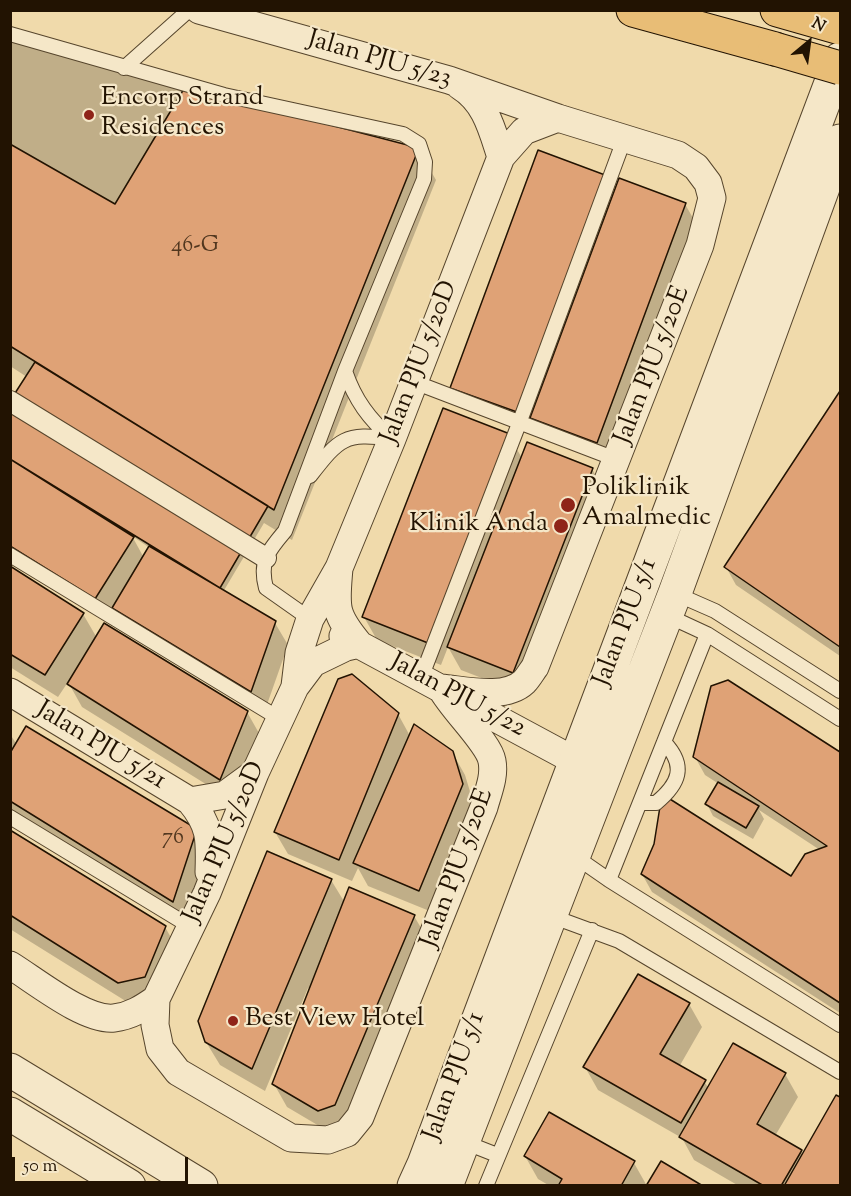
<!DOCTYPE html>
<html>
<head>
<meta charset="utf-8">
<style>
	body { margin:0 }
	#map { position:relative; width:851px; height:1196px; overflow:hidden; background:#f0daab; font-family:"Sorts Mill Goudy",serif }
	canvas { display:block }
	.frame { position:absolute; inset:0; border:12px solid #221302; pointer-events:none }
	.north { position:absolute; left:779px; top:12px; width:60px; height:60px; -webkit-text-stroke:4px #f5e7c8; paint-order:stroke; rotate:29deg; font-size:16px; font-weight:700; line-height:24px; text-align:center; color:#221302 }
	.north::after { content:''; display:block; margin:auto; width:21px; height:27px; background:#221302; clip-path:polygon(50% 0,100% 100%,50% 72%,0 100%) }
	.scale { position:absolute; left:12px; top:1157px; width:176px; height:27px; box-sizing:border-box; border:3px solid #221302; border-top:0; padding-left:8px; font-size:18px; line-height:21px; white-space:nowrap; color:#221302; -webkit-text-stroke:4px #f5e7c8; paint-order:stroke }
</style>
</head>
<body>
<div id="map">
<canvas width="851" height="1196"></canvas>
<div class="frame"></div>
<div class="north">N</div>
<div class="scale">50 m</div>
</div>
<script>
const ctx = document.querySelector('canvas').getContext('2d');
ctx.lineJoin = 'round';
function fill(path, color) {
  ctx.fillStyle = color;
  ctx.fill(path, 'evenodd');
}
function trace(path, color, width, dash) {
  ctx.strokeStyle = color;
  ctx.lineWidth = width;
  ctx.lineCap = dash ? 'butt' : 'round';
  ctx.setLineDash(dash || []);
  ctx.stroke(path);
}
function write(font, color, halo, rows, align = 'center') {
  ctx.font = font + ' "Sorts Mill Goudy",serif';
  ctx.lineWidth = 4.5;
  ctx.setLineDash([]);
  ctx.textBaseline = 'middle';
  ctx.strokeStyle = halo;
  ctx.fillStyle = color;
  for (const [text, x, y, turn = 0] of rows) {
    ctx.save();
    ctx.translate(x, y);
    ctx.rotate((+turn || 0) * Math.PI / 180);
    ctx.textAlign = isNaN(turn) ? turn : align;
    if (halo) ctx.strokeText(text, 0, 0);
    ctx.fillText(text, 0, 0);
    ctx.restore();
  }
}
fill(new Path2D(`
	M 10,36 L 184,89 L 418,149 L 436,180 L 292,540 L 264,523 L 223,592 L 275,623 L 288,645 L 264,713 L 127,630 L 115,610 L 108,621 L 10,559 L 10,404 L 27,377 L 10,366 ZM 132,536 L 150,548 L 144,558 Z
	M 604,176 L 614,195 L 685,204 L 698,227 L 610,464 L 545,440 L 534,422 L 530,434 L 465,410 L 452,387 Z
	M 840,394 L 840,656 L 736,585 L 726,567 Z
	M 509,436 L 522,458 L 592,469 L 605,492 L 526,695 L 461,670 L 448,647 L 441,665 L 377,640 L 364,617 Z
	M 10,568 L 83,614 L 97,638 L 247,712 L 260,735 L 233,801 L 82,707 L 68,682 L 58,697 L 10,667 Z
	M 727,681 L 840,754 L 840,1013 L 652,892 L 642,874 L 792,878 L 820,850 L 759,810 L 764,819 L 753,839 L 713,816 L 707,804 L 719,784 L 705,775 L 695,757 Z
	M 398,714 L 410,736 L 452,752 L 465,775 L 475,808 L 432,912 L 368,886 L 358,868 L 352,881 L 288,854 L 275,832 Z
	M 10,734 L 17,745 L 195,830 L 209,853 L 186,923 L 10,814 Z
	M 10,832 L 165,927 L 178,950 L 158,999 L 132,1005 L 10,929 Z
	M 331,880 L 345,903 L 414,916 L 427,938 L 347,1127 L 331,1133 L 287,1107 L 274,1084 L 311,989 L 308,988 L 265,1091 L 220,1065 L 206,1042 Z
	M 689,1004 L 702,1027 L 679,1067 L 704,1081 L 709,1089 L 785,1074 L 798,1097 L 775,1136 L 801,1151 L 803,1156 L 837,1097 L 840,1099 L 840,1186 L 739,1186 L 694,1160 L 682,1138 L 598,1090 L 585,1067 Z
	M 525,1156 L 634,1163 L 647,1186 L 550,1186 L 538,1179 Z`), '#0003');
const building = new Path2D(`
	M 10,35 L 185,87 L 419,148 L 274,510 L 10,346 Z
	M 10,35 L 185,87 L 115,204 L 10,144 Z
	M 538,150 L 605,175 L 517,412 L 450,388 Z
	M 619,178 L 686,203 L 597,443 L 530,418 Z
	M 35,362 L 268,506 L 220,588 L 10,459 L 10,401 Z
	M 840,391 L 840,647 L 724,567 Z
	M 443,408 L 510,434 L 428,643 L 362,617 Z
	M 527,442 L 593,468 L 513,673 L 447,647 Z
	M 10,459 L 134,537 L 95,599 L 10,546 Z
	M 149,546 L 276,621 L 251,692 L 112,608 Z
	M 10,566 L 84,613 L 45,675 L 10,654 Z
	M 104,623 L 248,711 L 220,780 L 67,684 Z
	M 352,674 L 399,713 L 339,860 L 274,832 L 338,679 Z
	M 728,680 L 840,752 L 840,1003 L 641,874 L 654,844 L 662,794 L 791,876 L 805,854 L 827,846 L 693,757 L 711,686 Z
	M 414,724 L 453,751 L 463,784 L 419,891 L 353,863 Z
	M 26,726 L 197,829 L 173,902 L 10,801 L 10,753 Z
	M 718,782 L 759,806 L 746,828 L 705,804 Z
	M 10,830 L 166,926 L 145,977 L 118,983 L 10,915 Z
	M 267,851 L 332,879 L 252,1069 L 205,1042 L 198,1021 Z
	M 349,887 L 415,915 L 335,1105 L 318,1111 L 272,1084 Z
	M 638,974 L 690,1003 L 660,1054 L 706,1080 L 681,1123 L 583,1067 Z
	M 733,1043 L 786,1073 L 757,1124 L 802,1150 L 781,1186 L 764,1186 L 679,1137 Z
	M 836,1095 L 840,1097 L 840,1186 L 784,1186 Z
	M 549,1112 L 635,1161 L 621,1186 L 558,1186 L 562,1179 L 524,1156 Z
	M 661,1161 L 703,1186 L 646,1186 Z`);
fill(building, '#dfa276');
trace(building, '#221302', 1.5);
const service = new Path2D(`
	M 10,34 L 224,95 L 403,134 L 419,144 L 425,162 L 424,179 L 345,371 L 285,531 C 268,551 259,561 266,588 L 310,619
	M 124,68 L 189,10
	M 345,371 C 355,400 369,419 392,439
	M 414,382 L 618,460
	M 310,476 C 339,439 344,432 392,439
	M 10,555 L 280,719
	M 674,593 L 715,611 L 840,691
	M 666,615 L 707,634 L 840,719
	M 421,678 L 520,421 L 625,137
	M 640,803 L 656,803 C 679,784 687,766 664,742
	M 10,817 L 191,927
	M 573,855 L 609,880 L 840,1025
	M 609,880 L 707,634
	M 551,916 L 619,941 L 840,1072
	M 464,1142 L 497,1155
	M 486,1186 L 592,930`);
const pedestrian = new Path2D(`
	M 10,401 L 266,558`);
const minor = new Path2D(`
	M 199,10 L 449,80 L 558,118 L 678,155 L 696,167 L 708,183 L 712,198 L 700,245 L 535,667 C 532,671 528,678 524,682 C 505,700 465,690 441,688
	M 460,86 C 486,102 492,130 501,157
	M 339,568 C 336,606 333,613 359,644 L 346,647 L 313,663 L 295,687 L 255,773 L 207,893 L 156,999 L 155,1025 L 160,1049 L 178,1072 L 291,1138 L 328,1140 L 347,1133 L 360,1117 L 484,807 C 488,792 495,777 492,761 C 489,743 452,709 441,688
	M 343,636 L 592,770
	M 295,686 L 299,653 L 310,619 L 339,568 L 392,439 L 501,157 L 524,131 L 558,118
	M 10,692 L 190,801 C 211,826 210,840 209,872
	M 190,801 L 225,795 L 255,773
	M 10,965 C 36,981 85,1021 114,1018 C 131,1016 143,1008 156,999`);
const tertiary = new Path2D(`
	M 10,1070 L 201,1186
	M 10,1114 L 129,1186
	M 414,1186 L 424,1164 L 840,59
	M 446,1186 L 675,593 L 840,141`);
const motorway = new Path2D(`
	M 633,10 L 775,49
	M 777,10 L 840,28`);
trace(service, '#56452c', 16);
trace(pedestrian, '#56452c', 22);
trace(minor, '#56452c', 29);
trace(tertiary, '#56452c', 35);
trace(motorway, '#221302', 35);
trace(service, '#f5e7c8', 14);
trace(pedestrian, '#f5e7c8', 20);
trace(minor, '#f5e7c8', 27);
trace(tertiary, '#f5e7c8', 33);
trace(motorway, '#e8bd76', 33);
const motorwayBridge = new Path2D(`
	M 775,49 L 840,68`);
trace(motorwayBridge, '#221302', 35, []);
trace(motorwayBridge, '#e8bd76', 33);
for (const [x, y, r, color] of [
	[89,115,6,"#8f2418"],
	[568,505,8,"#8f2418"],
	[561,526,8,"#8f2418"],
	[233,1021,6,"#8f2418"]
]) {
  const dot = new Path2D();
  dot.arc(x, y, r, 0, 2 * Math.PI);
  ctx.fillStyle = color;
  ctx.fill(dot);
  trace(dot, '#f5e7c8', 2);
}
write('22px', '#51371f', null, [
	["46-G",195,247],
	["76",173,839]
]);
write('26px', '#221302', '#f5e7c8', [
	["Jalan PJU 5/23",379,61,16],
	["Jalan PJU 5/20D",421,363,-69],
	["Jalan PJU 5/20E",654,366,-69],
	["Jalan PJU 5/1",627,623,-69],
	["Jalan PJU 5/22",457,697,28],
	["Jalan PJU 5/21",100,747,31],
	["Jalan PJU 5/20D",226,843,-67],
	["Jalan PJU 5/20E",459,869,-70],
	["Jalan PJU 5/1",456,1077,-70]
]);
write('26px', '#221302', '#f5e7c8', [
	["Encorp Strand",101,100],
	["Residences",101,130],
	["Poliklinik",582,490],
	["Amalmedic",582,520],
	["Klinik Anda",548,526,"right"],
	["Best View Hotel",245,1021]
], 'left');
</script>
</body>
</html>
